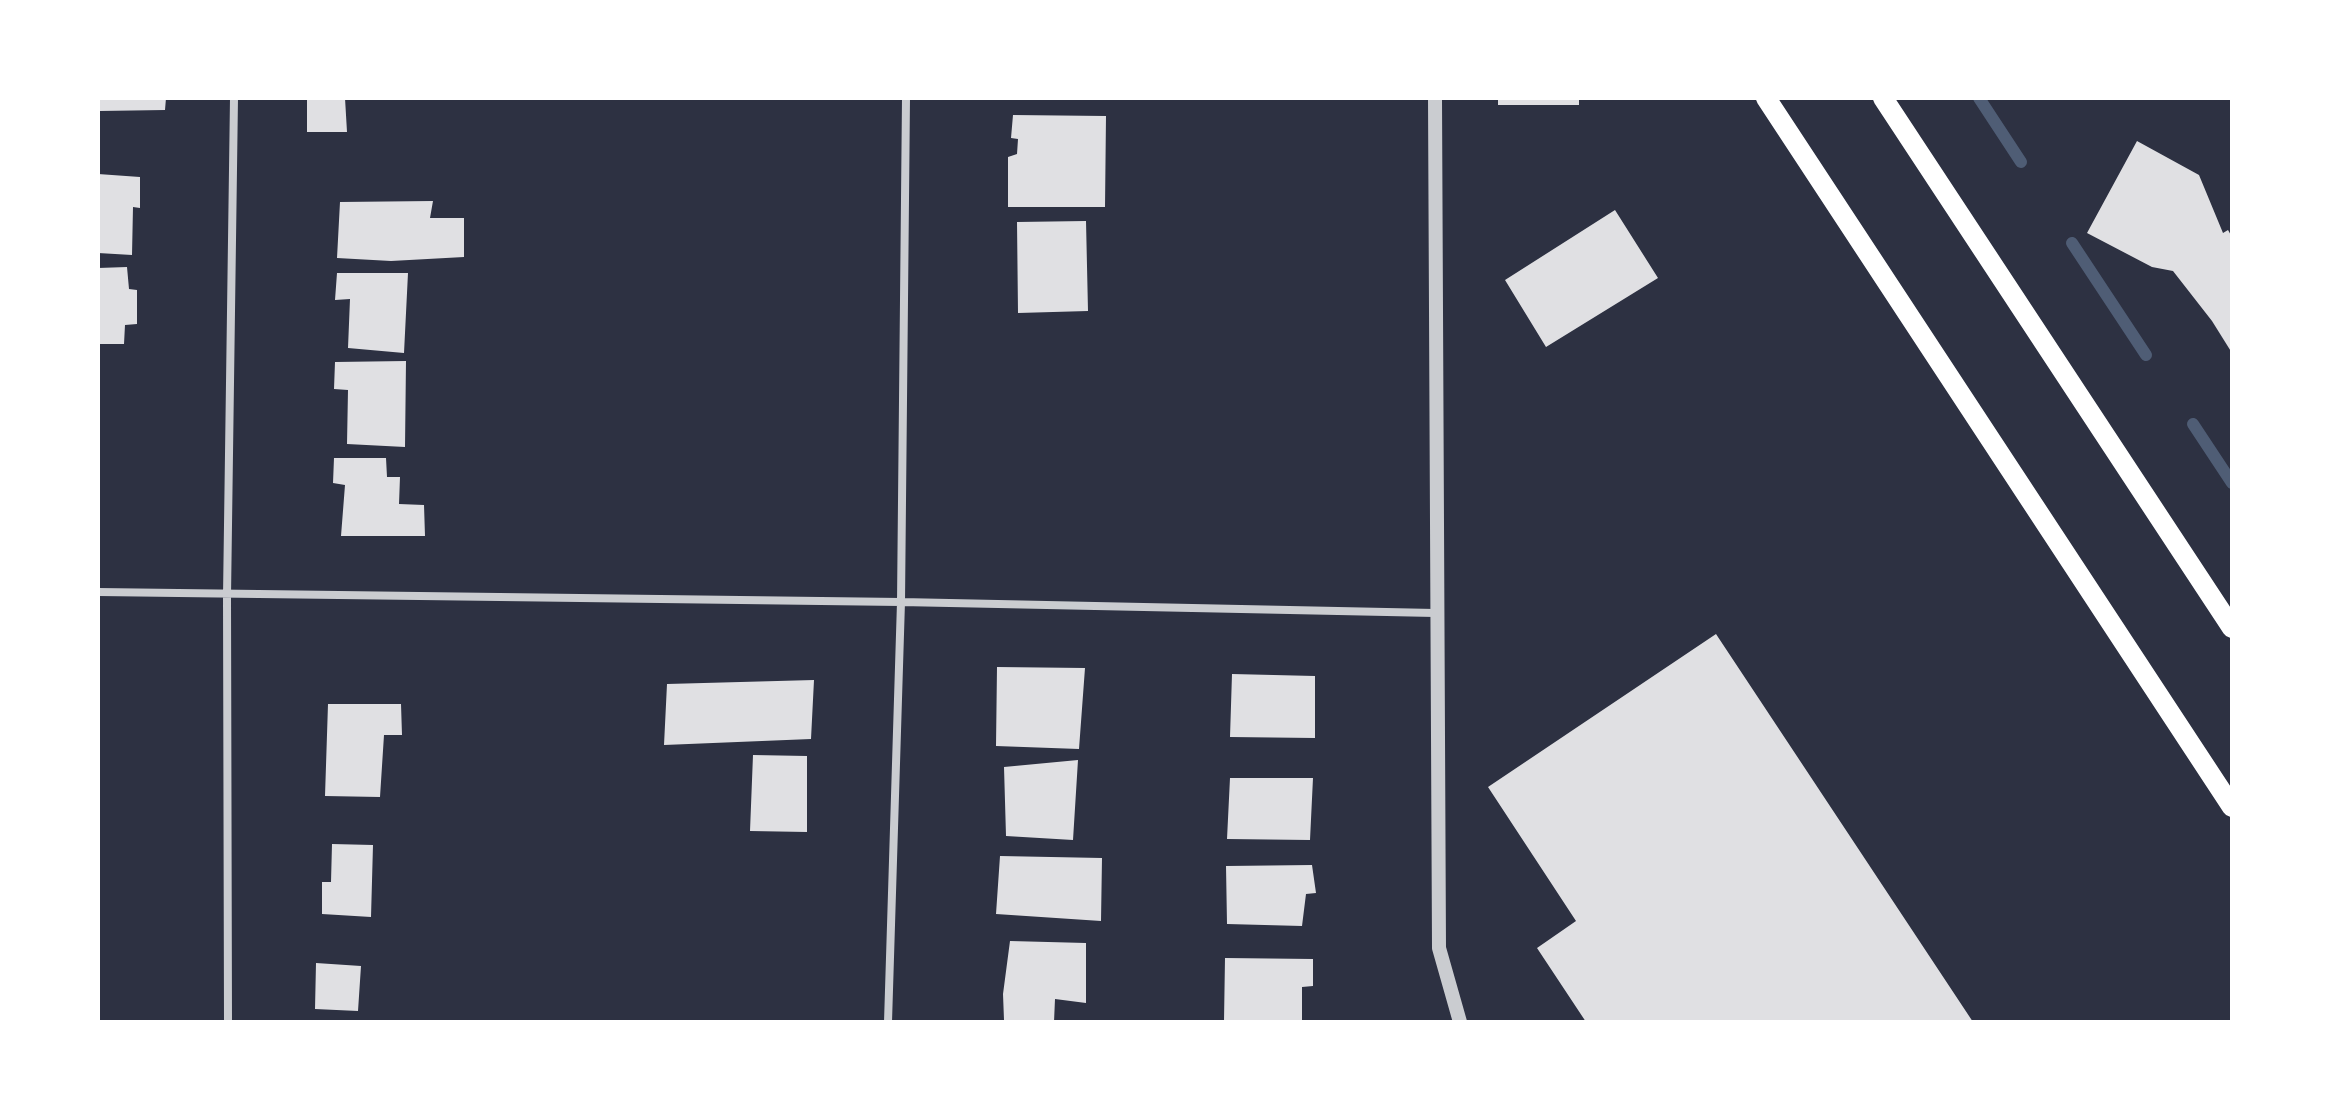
<!DOCTYPE html>
<html>
<head>
<meta charset="utf-8">
<style>
	body { margin:0 }
	#map { position:relative; width:2330px; height:1120px; overflow:hidden; background:#2d3142; font-family:Ubuntu,sans-serif }
	canvas { display:block }
	.frame { position:absolute; inset:0; border:100px solid #fff; pointer-events:none }
</style>
</head>
<body>
<div id="map">
<canvas width="2330" height="1120"></canvas>
<div class="frame"></div>
</div>
<script>
const ctx = document.querySelector('canvas').getContext('2d');
ctx.lineJoin = 'round';
function trace(path, color, width, dash) {
  ctx.strokeStyle = color;
  ctx.lineWidth = width;
  ctx.lineCap = dash ? 'butt' : 'round';
  ctx.setLineDash(dash || []);
  ctx.stroke(path);
}
function fill(path, color) {
  ctx.fillStyle = color;
  ctx.fill(path, 'evenodd');
}
trace(new Path2D(`
	M 1979,98 L 2021,162
	M 2072,243 L 2146,355
	M 2193,424 L 2232,483`), '#4f5d75', 12);
fill(new Path2D(`
	M 99,98 L 166,98 L 165,110 L 99,111 Z
	M 307,98 L 345,98 L 347,132 L 307,132 Z
	M 1498,98 L 1579,98 L 1579,105 L 1498,105 Z
	M 1013,115 L 1106,116 L 1105,207 L 1008,207 L 1008,157 L 1017,154 L 1018,139 L 1011,138 Z
	M 2137,141 L 2199,175 L 2223,233 L 2228,230 L 2232,237 L 2232,353 L 2212,321 L 2173,271 L 2152,267 L 2087,233 Z
	M 98,174 L 140,177 L 140,208 L 133,207 L 132,255 L 98,253 Z
	M 433,201 L 430,218 L 464,218 L 464,257 L 391,261 L 337,258 L 340,202 Z
	M 1615,210 L 1658,278 L 1546,347 L 1505,280 Z
	M 1086,221 L 1088,311 L 1018,313 L 1017,222 Z
	M 127,267 L 129,289 L 137,290 L 137,324 L 125,325 L 124,344 L 98,344 L 98,268 Z
	M 337,273 L 408,273 L 404,353 L 348,348 L 350,299 L 335,300 Z
	M 406,361 L 405,447 L 347,444 L 348,390 L 334,389 L 335,362 Z
	M 334,458 L 386,458 L 387,477 L 400,477 L 399,504 L 424,505 L 425,536 L 341,536 L 345,485 L 333,483 Z
	M 1716,634 L 1973,1022 L 1586,1022 L 1537,948 L 1576,921 L 1488,787 Z
	M 997,667 L 1085,668 L 1079,749 L 996,746 Z
	M 1232,674 L 1315,676 L 1315,738 L 1230,737 Z
	M 814,680 L 811,739 L 664,745 L 667,684 Z
	M 328,704 L 401,704 L 402,735 L 384,735 L 380,797 L 325,796 Z
	M 753,755 L 807,756 L 807,832 L 750,831 Z
	M 1078,760 L 1073,840 L 1006,836 L 1004,767 Z
	M 1230,778 L 1313,778 L 1310,840 L 1227,839 Z
	M 332,844 L 373,845 L 371,917 L 322,914 L 322,882 L 331,882 Z
	M 1000,856 L 1102,858 L 1101,921 L 996,914 Z
	M 1312,865 L 1316,893 L 1306,894 L 1302,926 L 1227,924 L 1226,866 Z
	M 1010,941 L 1086,943 L 1086,1003 L 1055,999 L 1054,1022 L 1004,1020 L 1003,994 Z
	M 1225,958 L 1313,959 L 1313,986 L 1302,987 L 1302,1022 L 1224,1021 Z
	M 316,963 L 361,966 L 358,1011 L 315,1009 Z`), '#e0e0e3');
trace(new Path2D(`
	M 98,592 L 901,602 L 1435,613
	M 228,1022 L 227,596 L 234,98
	M 888,1022 L 901,602 L 906,98`), '#caccd0', 8);
trace(new Path2D(`
	M 1435,98 L 1439,948 L 1460,1022`), '#caccd0', 14);
trace(new Path2D(`
	M 1766,98 L 2232,807
	M 1883,98 L 2232,628`), '#fff', 20);
</script>
</body>
</html>
